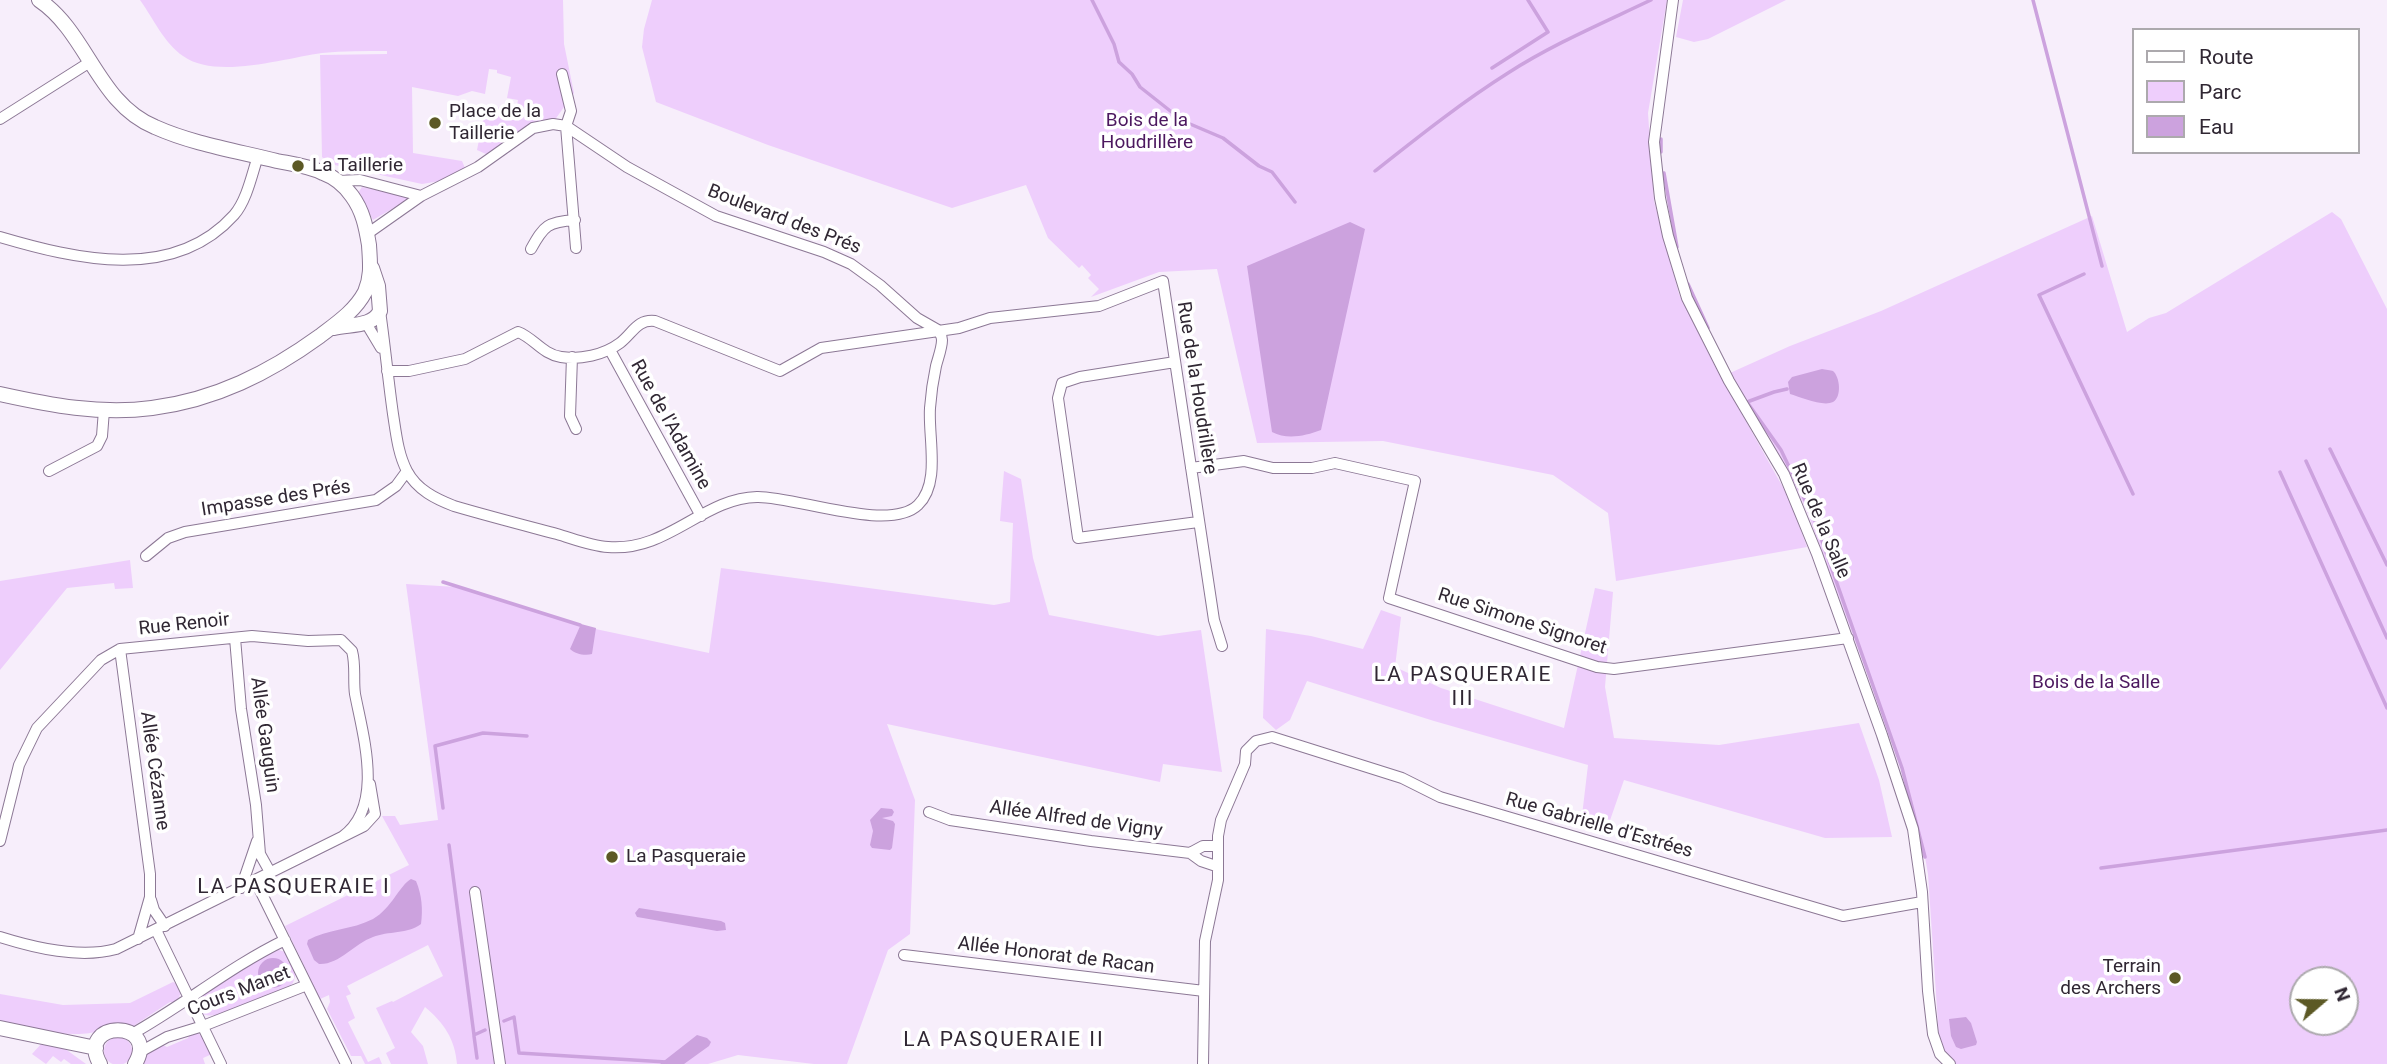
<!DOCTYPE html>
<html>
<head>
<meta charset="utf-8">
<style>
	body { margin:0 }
	#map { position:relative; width:2387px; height:1064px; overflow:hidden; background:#f7eefb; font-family:Roboto,sans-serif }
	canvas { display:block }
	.legend { position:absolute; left:2132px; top:28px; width:228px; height:126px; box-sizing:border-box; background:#fff; border:2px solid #aca9ad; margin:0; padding:9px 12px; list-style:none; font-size:21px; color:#302733 }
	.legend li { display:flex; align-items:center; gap:14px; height:35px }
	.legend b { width:35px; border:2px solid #aca9ad }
	.north { position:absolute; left:2289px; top:966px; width:70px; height:70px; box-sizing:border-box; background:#fff; border:2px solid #aca9ad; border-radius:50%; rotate:70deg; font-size:19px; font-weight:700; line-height:28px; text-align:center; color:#302733 }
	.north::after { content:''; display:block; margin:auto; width:24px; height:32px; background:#5c5925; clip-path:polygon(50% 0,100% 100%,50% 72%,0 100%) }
</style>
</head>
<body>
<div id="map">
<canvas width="2387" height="1064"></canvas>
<ul class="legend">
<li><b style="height:9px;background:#fff"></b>Route</li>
<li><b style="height:19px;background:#eecefc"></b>Parc</li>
<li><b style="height:19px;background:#cca2de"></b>Eau</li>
</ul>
<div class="north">N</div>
</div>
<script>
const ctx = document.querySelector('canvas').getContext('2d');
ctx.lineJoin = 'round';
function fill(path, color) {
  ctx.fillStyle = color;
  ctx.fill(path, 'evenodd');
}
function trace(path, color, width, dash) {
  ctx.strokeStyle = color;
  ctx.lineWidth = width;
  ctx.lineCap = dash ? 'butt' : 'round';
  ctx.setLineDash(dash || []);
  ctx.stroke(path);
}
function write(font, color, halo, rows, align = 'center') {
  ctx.font = font + ' Roboto,sans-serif';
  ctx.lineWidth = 7;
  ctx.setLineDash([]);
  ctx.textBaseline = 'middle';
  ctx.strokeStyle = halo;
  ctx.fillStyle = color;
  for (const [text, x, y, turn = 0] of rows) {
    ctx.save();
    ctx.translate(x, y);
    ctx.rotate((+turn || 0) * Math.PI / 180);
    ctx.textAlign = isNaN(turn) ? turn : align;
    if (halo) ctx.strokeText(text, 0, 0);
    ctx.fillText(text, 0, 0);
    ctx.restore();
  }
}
fill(new Path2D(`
	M 140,0 L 563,0 L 564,44 L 574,93 L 554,121 L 488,155 L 477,150 L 486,105 L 516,111 L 518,100 L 507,98 L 511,77 L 497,73 L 497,70 L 489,69 L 485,94 L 472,91 L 458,96 L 412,87 L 413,153 L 462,161 L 465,168 L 440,181 L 422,184 L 330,164 L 322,157 L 320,55 L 387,54 L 387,51 C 365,51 343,51 322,53 C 285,58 216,80 183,56 C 164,43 153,18 140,0 Z
	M 652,0 L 1667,0 L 1648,113 L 1654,201 L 1679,294 L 1716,368 L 1789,498 L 1807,547 L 1616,581 L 1608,513 L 1553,475 L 1383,441 L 1257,443 L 1217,269 L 1159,272 L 1091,297 L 1099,289 L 1088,278 L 1091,275 L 1082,265 L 1079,268 L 1048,238 L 1026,185 L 952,208 L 768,145 L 656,102 L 642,47 L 644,29 Z
	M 1683,0 L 1786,0 L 1708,39 L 1694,42 L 1676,37 Z
	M 362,187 L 409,197 L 409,199 L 373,220 L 358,193 Z
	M 2332,212 L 2341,219 L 2387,309 L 2387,1064 L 1952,1064 L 1940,1054 L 1928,874 L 1922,840 L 1902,768 L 1808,514 L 1789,472 L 1730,373 L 1790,346 L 1881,311 L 2092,216 L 2127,332 L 2149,318 L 2166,313 ZM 2303,980 L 2345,980 L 2345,1022 L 2303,1022 Z
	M 1004,471 L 1021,479 L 1033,558 L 1049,615 L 1158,636 L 1201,630 L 1222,772 L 1163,764 L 1160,782 L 887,724 L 915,800 L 910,934 L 888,950 L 847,1064 L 814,1064 L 738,1055 L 708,1064 L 457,1064 C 455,1039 444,1023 425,1007 L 411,1032 L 423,1046 L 428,1064 L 391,1064 L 386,1053 L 395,1048 L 376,1008 L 392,1001 L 393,1002 L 443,976 L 428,945 L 347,986 L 351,994 L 346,996 L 355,1018 L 348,1022 L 368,1062 L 379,1057 L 382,1064 L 365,1064 L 361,1056 L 351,1056 L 327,1009 L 330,1002 L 329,995 L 320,999 L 285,926 L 409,865 L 382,816 L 395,816 L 400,825 L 438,820 L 406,584 L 457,587 L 586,627 L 709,653 L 721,568 L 994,605 L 1010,602 L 1013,523 L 1000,521 Z
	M 130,560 L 133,588 L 115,589 L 114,583 L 67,588 L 0,670 L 0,581 Z
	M 1595,588 L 1613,592 L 1605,687 L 1614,738 L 1719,745 L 1859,723 L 1879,780 L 1892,837 L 1825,838 L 1624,780 L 1607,829 L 1581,824 L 1588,765 L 1434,721 L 1307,681 L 1290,720 L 1276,730 L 1263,718 L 1266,629 L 1311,636 L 1363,649 L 1381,610 L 1401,617 L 1395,667 L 1441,688 L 1564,728 Z
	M 276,949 L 285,952 L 296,973 L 293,983 L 287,988 C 270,995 218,1022 203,1014 L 198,1000 L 201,994 Z
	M 173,982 L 177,984 L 181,992 L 177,1003 L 170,1002 L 132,1027 C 117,1016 105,1031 90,1033 C 64,1037 26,1028 0,1023 L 0,994 L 63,1005 L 130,1003 Z
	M 191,1032 C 204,1033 207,1043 212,1054 L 203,1058 L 205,1064 L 143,1064 L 147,1054 L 161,1044 L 167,1047 L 188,1038 Z
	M104 1051a14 14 0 1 1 28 0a14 14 0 1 1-28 0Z
	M 42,1043 L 64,1048 L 86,1064 L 71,1064 L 64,1059 L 61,1062 L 53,1056 L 46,1064 L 32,1054 Z`), '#eecefc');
fill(new Path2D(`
	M 1350,222 L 1365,229 L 1321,430 C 1305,436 1287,440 1272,432 L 1247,266 Z
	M 1822,369 C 1825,370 1831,370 1833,371 C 1840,377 1842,397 1833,402 C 1823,407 1800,397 1790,394 L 1788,382 L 1792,377 Z
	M 581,624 L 596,628 L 592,654 C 585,656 575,654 570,649 Z
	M 881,808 L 892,809 L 894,812 L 892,816 L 882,818 L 893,821 L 895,824 L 892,848 L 890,850 L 872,848 L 870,845 L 873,831 L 870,820 Z
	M 411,879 L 416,881 C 422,895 423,910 421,924 C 408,934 388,931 373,937 C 354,944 339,965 319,964 L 314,960 L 307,944 L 308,940 C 327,929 352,930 373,919 C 392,908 399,886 411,879 Z
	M 639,908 L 721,921 L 725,923 L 726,930 L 717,931 L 643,918 L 637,917 L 635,913 Z
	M258 973a15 15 0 1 1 30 0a15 15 0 1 1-30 0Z
	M 1966,1017 L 1971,1023 L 1977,1042 L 1976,1045 L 1961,1049 L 1956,1047 L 1951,1036 L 1949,1019 Z
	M 697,1035 L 707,1038 L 711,1042 L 709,1046 L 684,1064 L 660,1064 Z`), '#cca2de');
trace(new Path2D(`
	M 1092,0 L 1114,44 L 1119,62 L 1132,74 L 1140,87 L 1183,121 L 1223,138 L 1259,166 L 1272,172 L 1295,202
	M 2033,0 L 2102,266
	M 1492,68 L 1548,32 L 1528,0
	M 1661,139 L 1661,152
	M 1375,171 C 1418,137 1462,102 1508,73 C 1553,44 1603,23 1651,0
	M 1664,173 L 1677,247
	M 2084,274 L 2039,295 L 2133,494
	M 1688,284 L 1708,328
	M 1787,389 L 1774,392 L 1747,402 L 1781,450 L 1815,521 L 1902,768 L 1925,857
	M 2330,449 L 2387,565
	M 2306,461 L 2387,638
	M 2280,472 L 2387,708
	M 443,582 L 580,625
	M 443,808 L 435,746 L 483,733 L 527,736
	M 449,845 L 474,1035 L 485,1030
	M 2101,868 L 2387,830
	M 504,1021 L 514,1017 L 519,1053 L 666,1062
	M 474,1036 L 477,1058`), '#cca2de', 3.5);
const street = new Path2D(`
	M 1673,0 L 1654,142 L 1660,198 L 1668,236 L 1687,298 L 1729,381 L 1784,474 L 1817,554 L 1882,735 L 1913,829 L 1922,892 L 1928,991 L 1933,1034 L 1940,1054 L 1950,1064
	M 562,74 L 571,111 L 566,126 L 576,248
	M 0,119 L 90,62
	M 337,181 L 360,180 L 421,196
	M 367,234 L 421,196 L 478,167 L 533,128 L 553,124 L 566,126 L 627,167 L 716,216 L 824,252 L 851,264 L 880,285 L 917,318 L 938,330 C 940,334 942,335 942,340 C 942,348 938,358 936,366 C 933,380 931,394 930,408 C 928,438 941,483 918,505 C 889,533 794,496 757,497 C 703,498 668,552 608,547 C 591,546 574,539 557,534 C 523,525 488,516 454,506 C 436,499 417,490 407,471 C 398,454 396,433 393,414 C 388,379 385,345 380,311
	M 0,237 C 75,259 173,283 234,215 C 247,200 252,174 258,156
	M 531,249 C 544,225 548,222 575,220
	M 366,323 L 381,348
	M 610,350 L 701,516
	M 572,357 L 570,416 L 576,429
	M 1175,362 L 1080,377 L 1062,383 L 1058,398 L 1078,538 L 1198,522
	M 387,371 L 409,371 L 465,359 L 518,332 C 534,338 542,354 561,357 C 580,360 604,355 620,343 C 633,333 637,319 655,321 L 780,371 L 821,348 L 959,328 L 990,318 L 1099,306 L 1163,281 L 1214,620 L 1222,646
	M 1191,468 L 1244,461 L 1273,468 L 1312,468 L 1335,463 L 1415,481 L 1389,598 L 1597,667 L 1614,669 L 1848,638
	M 49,471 L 97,446 L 102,436 L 104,410
	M 146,556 L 168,538 L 185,532 L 376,500 L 396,486 L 407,471
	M 235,638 L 241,709 L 256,805 L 260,854 L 270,872
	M 120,649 L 150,874 L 150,897 L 138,939
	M 929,812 L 950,820 L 1091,841 L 1190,853 L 1201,861 L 1216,866
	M 0,841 L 19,765 L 37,728 L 101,660 L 120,649 L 252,636 L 308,641 L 341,640 L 352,651 C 356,666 353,680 355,694 C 363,736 385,807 342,837
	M 1190,853 L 1203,846 L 1217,846
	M 255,880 L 346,1064
	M 241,888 L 257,841
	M 475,892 L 500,1064
	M 151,900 L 154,910 L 165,926
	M 156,930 L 221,1064
	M 0,937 C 35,948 80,959 116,949 L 364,826 L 375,814 L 370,784
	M 904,955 L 1204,991
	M 132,1034 C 184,1005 231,966 285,940
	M 140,1052 L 167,1037 L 203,1026 L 307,985
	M 1203,1064 L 1205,941 L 1218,880 L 1218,836 L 1221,820 L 1245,764 L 1246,751 L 1256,741 L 1272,737 L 1402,778 L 1440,797 L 1843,916 L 1922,902`);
const secondary = new Path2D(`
	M 372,268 L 378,286 L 380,311
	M 334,328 C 350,324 373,327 380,311
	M 0,394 C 50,405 100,415 152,408 C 215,400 269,373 320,336 C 337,323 355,311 365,292 C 372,276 370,262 369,245 C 366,227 363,211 352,196 C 345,186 334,177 323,173 C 309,166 292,164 277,161 C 237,151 193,144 155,127 C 97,103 88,33 39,0
	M 0,1028 L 96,1048
	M 100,1064 C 75,1019 161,1019 135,1064`);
trace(street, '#8c7895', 12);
trace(secondary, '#8c7895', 16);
trace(street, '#fff', 10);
trace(secondary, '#fff', 14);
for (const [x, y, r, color] of [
	[435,123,7,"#5c5925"],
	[298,166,7,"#5c5925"],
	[612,857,7,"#5c5925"],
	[2175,978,7,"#5c5925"]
]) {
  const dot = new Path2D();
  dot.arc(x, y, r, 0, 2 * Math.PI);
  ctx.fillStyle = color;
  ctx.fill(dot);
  trace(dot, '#fff', 2.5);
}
write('19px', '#302733', '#fff', [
	["Place de la",449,112],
	["Taillerie",449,134],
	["La Taillerie",312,166],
	["La Pasqueraie",626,857],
	["Terrain",2161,967,"right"],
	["des Archers",2161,989,"right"]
], 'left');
write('19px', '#4c185f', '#fff', [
	["Bois de la",1147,121],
	["Houdrillère",1147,143],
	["Bois de la Salle",2096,683]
]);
write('19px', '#302733', '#fff', [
	["Boulevard des Prés",784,220,21],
	["Rue de la Houdrillère",1196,388,81],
	["Rue de l'Adamine",670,425,61],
	["Impasse des Prés",276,499,-9],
	["Rue de la Salle",1820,521,67],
	["Rue Simone Signoret",1522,622,18],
	["Rue Renoir",184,625,-6],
	["Allée Gauguin",264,735,82],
	["Allée Cézanne",154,771,82],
	["Allée Alfred de Vigny",1076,820,8],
	["Rue Gabrielle d’Estrées",1599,826,16],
	["Allée Honorat de Racan",1056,956,7],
	["Cours Manet",239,992,-21]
]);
ctx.letterSpacing = '2px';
write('21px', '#302733', '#fff', [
	["LA PASQUERAIE",1463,676],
	["III",1463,700],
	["LA PASQUERAIE I",294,888],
	["LA PASQUERAIE II",1004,1041]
]);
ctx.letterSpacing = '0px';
</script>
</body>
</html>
